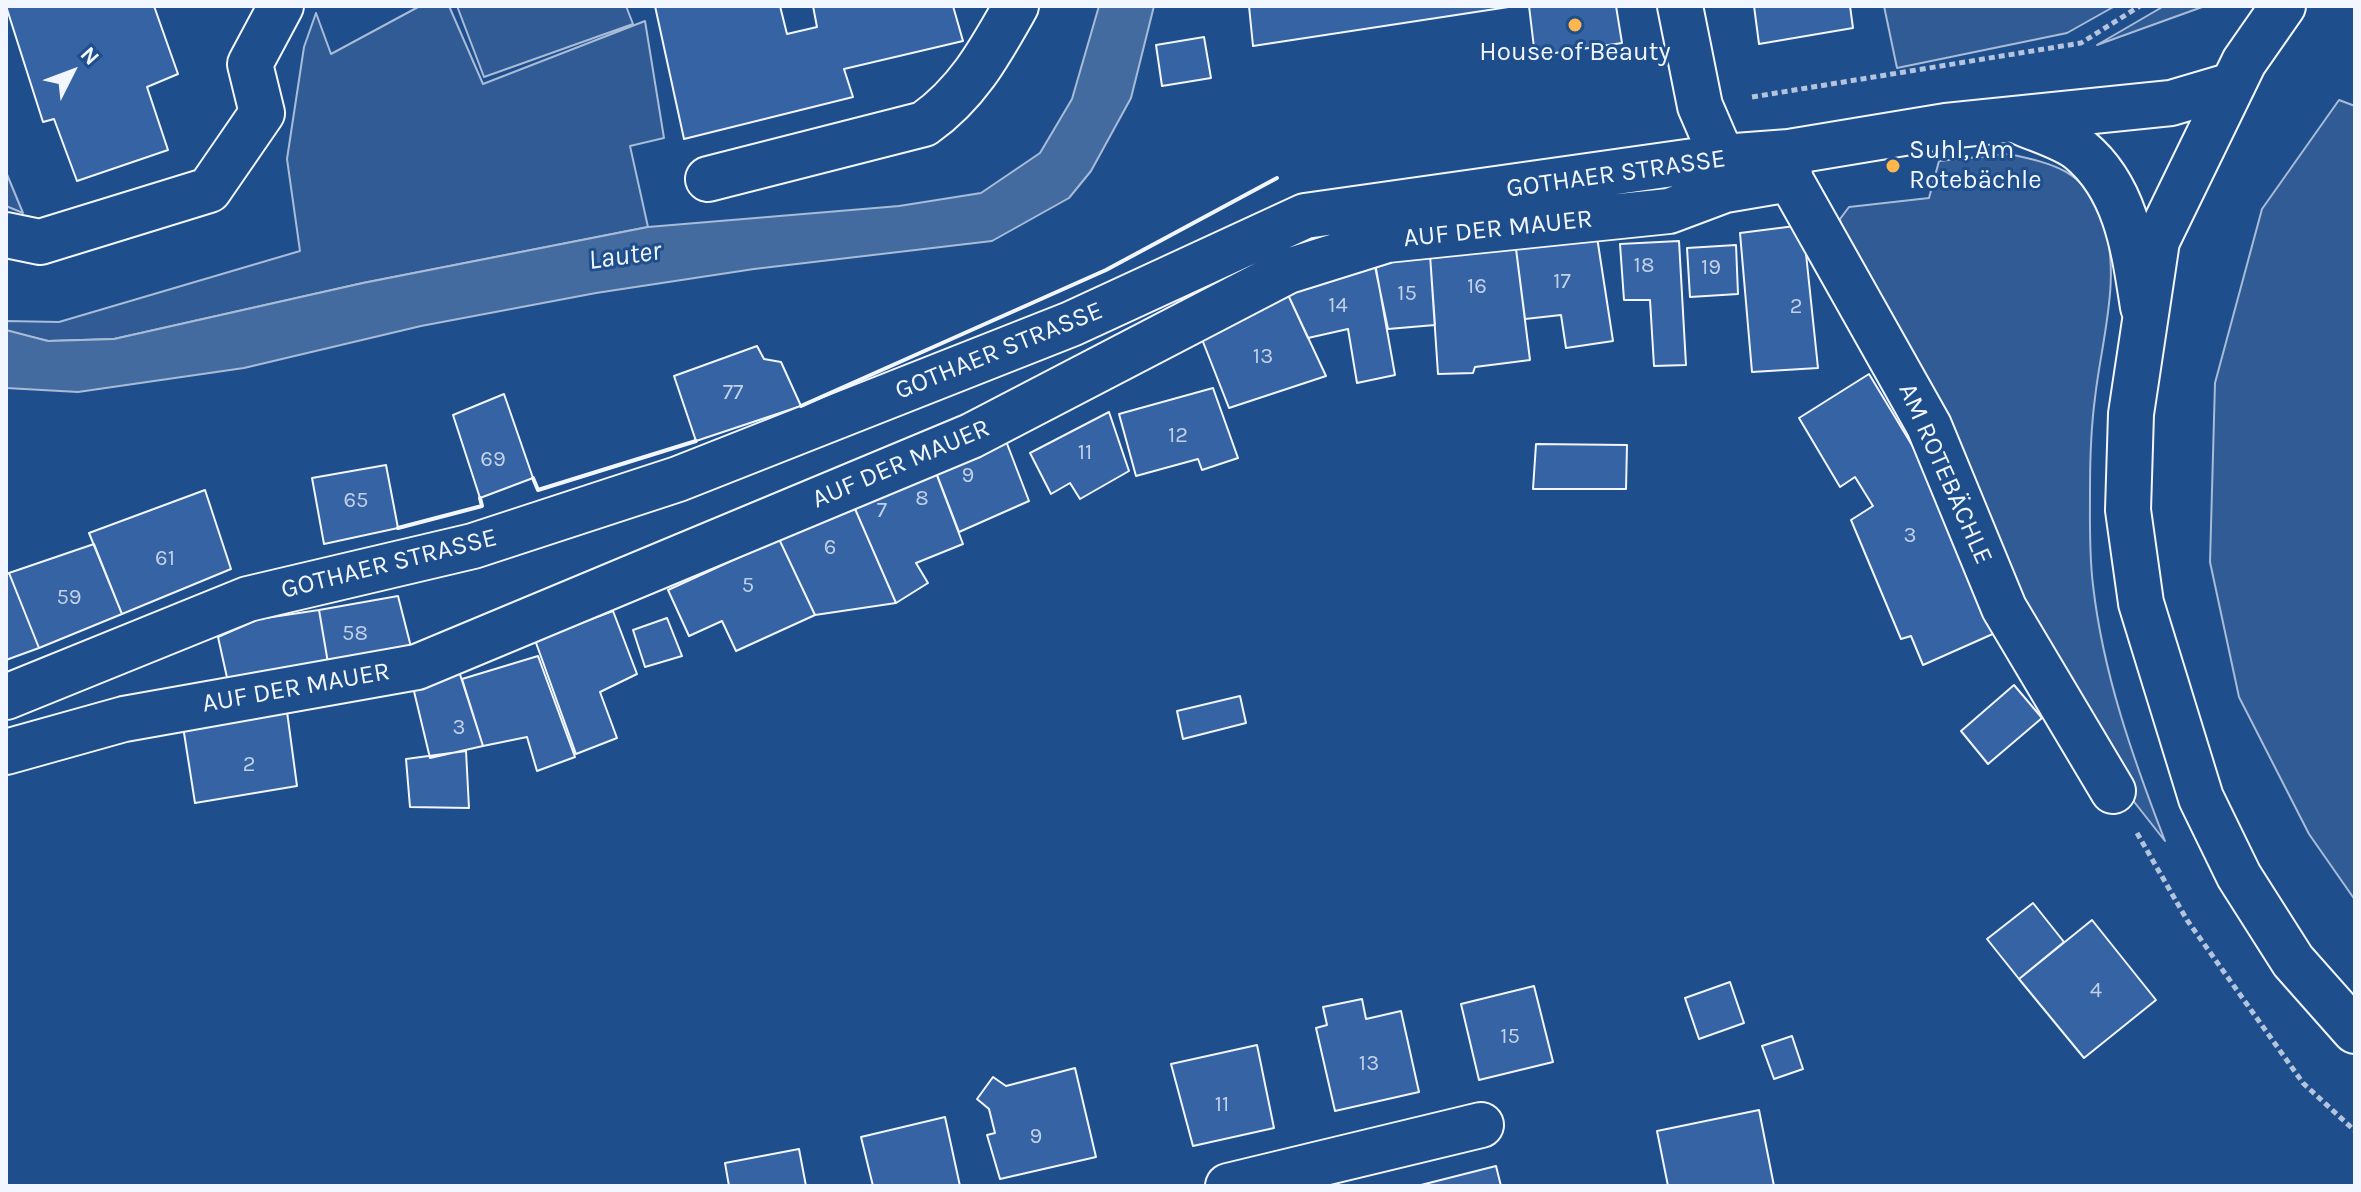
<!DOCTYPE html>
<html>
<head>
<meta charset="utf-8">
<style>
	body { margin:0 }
	#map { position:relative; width:2361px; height:1192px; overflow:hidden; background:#1f4e8c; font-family:Karla,sans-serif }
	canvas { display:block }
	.frame { position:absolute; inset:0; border:8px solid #f2f6ff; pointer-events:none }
	.north { position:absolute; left:32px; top:32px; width:80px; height:80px; -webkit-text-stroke:6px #1f4e8c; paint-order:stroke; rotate:48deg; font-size:22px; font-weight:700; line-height:32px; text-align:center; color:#f2f6ff }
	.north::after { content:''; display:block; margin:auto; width:28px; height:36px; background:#f2f6ff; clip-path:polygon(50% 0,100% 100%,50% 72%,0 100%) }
</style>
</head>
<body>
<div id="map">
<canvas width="2361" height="1192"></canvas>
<div class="frame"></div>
<div class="north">N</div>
</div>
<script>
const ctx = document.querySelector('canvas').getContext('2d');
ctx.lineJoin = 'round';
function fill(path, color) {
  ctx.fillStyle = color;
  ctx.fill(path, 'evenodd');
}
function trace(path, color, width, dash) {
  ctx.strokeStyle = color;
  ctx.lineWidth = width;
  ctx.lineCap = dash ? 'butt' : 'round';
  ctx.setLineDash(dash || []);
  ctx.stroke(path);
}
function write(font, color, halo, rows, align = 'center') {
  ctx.font = font + ' Karla,sans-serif';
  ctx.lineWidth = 6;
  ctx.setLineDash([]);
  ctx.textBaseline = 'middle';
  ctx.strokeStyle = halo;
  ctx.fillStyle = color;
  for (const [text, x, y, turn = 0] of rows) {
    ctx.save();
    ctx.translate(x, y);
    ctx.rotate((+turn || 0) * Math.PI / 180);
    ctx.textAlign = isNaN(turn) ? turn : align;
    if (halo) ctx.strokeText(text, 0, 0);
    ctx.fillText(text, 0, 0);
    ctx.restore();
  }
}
const green = new Path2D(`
	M 420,6 L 449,6 L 483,84 L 645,21 L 664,138 L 630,146 L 648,227 L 363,283 L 114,339 L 48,341 L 6,331 L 6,321 L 59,322 L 300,251 L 287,159 L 304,47 L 316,13 L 331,54 Z
	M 457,6 L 626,6 L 633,24 L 484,77 Z
	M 1884,6 L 2115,6 L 2067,33 L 1897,68 Z
	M 2164,6 L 2205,6 L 2097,45 Z
	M 2339,100 L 2355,106 L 2355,900 L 2309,834 L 2239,697 L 2210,562 L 2215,383 L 2262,209 Z
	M 2009,154 C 2055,164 2085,171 2102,218 C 2123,274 2101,342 2095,398 C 2091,428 2090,459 2090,489 C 2090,520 2089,554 2093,585 C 2103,674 2133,758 2165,841 L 2124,789 L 2068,696 L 1842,236 L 1840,219 L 1849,207 L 1929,198 L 1939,161 Z
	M 6,172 L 23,213 L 6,206 Z`);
fill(green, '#305b95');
trace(green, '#a8bbd7', 2);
const water = new Path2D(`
	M 1099,6 L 1154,6 L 1131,98 L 1091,171 L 1069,198 L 992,241 L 754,269 L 596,293 L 421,326 L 244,368 L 78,392 L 6,388 L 6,330 L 48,341 L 114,339 L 363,283 L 648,227 L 899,206 L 981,193 L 1040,153 L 1072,99 Z`);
fill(water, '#446ba0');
trace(water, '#a8bbd7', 2);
const building = new Path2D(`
	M 6,6 L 154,6 L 178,74 L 147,87 L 168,150 L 77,181 L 54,119 L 43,122 Z
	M 655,6 L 780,6 L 787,34 L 817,27 L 813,6 L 953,6 L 963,41 L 844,69 L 853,97 L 684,139 Z
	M 1249,6 L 1515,6 L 1253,46 Z
	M 1529,6 L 1616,6 L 1622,43 L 1535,56 Z
	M 1754,6 L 1850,6 L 1853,28 L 1759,44 Z
	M 1204,37 L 1211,78 L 1162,86 L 1156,45 Z
	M 1803,225 L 1818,368 L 1752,372 L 1740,233 Z
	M 1597,237 L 1613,341 L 1566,348 L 1561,315 L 1525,319 L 1516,249 Z
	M 1679,241 L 1686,365 L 1654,366 L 1650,300 L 1624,300 L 1620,244 Z
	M 1736,245 L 1738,294 L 1690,297 L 1687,248 Z
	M 1516,249 L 1530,360 L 1475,367 L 1473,373 L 1438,374 L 1430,255 Z
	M 1430,255 L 1435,325 L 1388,329 L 1373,257 Z
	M 1375,263 L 1395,375 L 1357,383 L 1348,329 L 1308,338 L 1283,284 Z
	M 1283,284 L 1326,376 L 1229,408 L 1196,324 Z
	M 757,346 L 764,359 L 781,362 L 801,406 L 696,441 L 674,376 Z
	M 1869,374 L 1921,460 L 1995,633 L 1923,665 L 1911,636 L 1901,639 L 1851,520 L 1873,506 L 1855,477 L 1840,487 L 1799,418 Z
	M 1213,388 L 1238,458 L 1202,470 L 1198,459 L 1136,476 L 1119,414 Z
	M 504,394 L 533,478 L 480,498 L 453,415 Z
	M 1109,412 L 1129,471 L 1080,499 L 1070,483 L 1051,494 L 1030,453 Z
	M 1006,441 L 1029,501 L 959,532 L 934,467 Z
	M 1536,444 L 1627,445 L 1626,489 L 1533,489 Z
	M 386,465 L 398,528 L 324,544 L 312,478 Z
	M 936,473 L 963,544 L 916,563 L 928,583 L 896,603 L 852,502 Z
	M 205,490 L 231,569 L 122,614 L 89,533 Z
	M 852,502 L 896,603 L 815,615 L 779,539 Z
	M 779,539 L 815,615 L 736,651 L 722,621 L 689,636 L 668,590 Z
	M 94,544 L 122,614 L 39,648 L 9,573 Z
	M 9,573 L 39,648 L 6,660 L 6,574 Z
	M 398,596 L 411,647 L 329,669 L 319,610 Z
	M 319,610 L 328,663 L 228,682 L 218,637 L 259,619 Z
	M 613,611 L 637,674 L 600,692 L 617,738 L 576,754 L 535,640 Z
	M 667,618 L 682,656 L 645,667 L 633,630 Z
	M 538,656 L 575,757 L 537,771 L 527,737 L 483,746 L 462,679 Z
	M 457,665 L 483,746 L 430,758 L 412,683 Z
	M 2014,685 L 2042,718 L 1988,764 L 1961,731 Z
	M 1240,696 L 1246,723 L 1183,739 L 1177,711 Z
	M 286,704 L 297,786 L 195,803 L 182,720 Z
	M 466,751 L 469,808 L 410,807 L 406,759 Z
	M 2033,903 L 2064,942 L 2019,979 L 1987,939 Z
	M 2092,920 L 2156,1000 L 2084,1058 L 2019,979 Z
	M 1730,982 L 1744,1023 L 1699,1039 L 1685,998 Z
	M 1534,986 L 1553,1062 L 1479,1080 L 1461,1004 Z
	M 1362,999 L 1366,1019 L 1401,1011 L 1419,1092 L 1335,1111 L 1316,1028 L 1327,1025 L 1323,1007 Z
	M 1792,1036 L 1803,1069 L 1774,1079 L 1762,1046 Z
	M 1257,1045 L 1274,1128 L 1193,1146 L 1171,1064 Z
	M 1075,1068 L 1096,1157 L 1000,1179 L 987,1135 L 995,1133 L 989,1109 L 977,1099 L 993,1077 L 1006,1086 Z
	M 1759,1110 L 1774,1186 L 1668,1186 L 1657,1131 Z
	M 945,1117 L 960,1186 L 873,1186 L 861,1137 Z
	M 799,1149 L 806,1186 L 729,1186 L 725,1163 Z
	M 1496,1166 L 1501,1186 L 1417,1186 Z`);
fill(building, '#3563a3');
trace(building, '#f2f6ff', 2);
const minor = new Path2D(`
	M 1680,6 L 1700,106 L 1722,157
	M 2018,121 C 2037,130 2064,137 2080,150 C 2127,189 2134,250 2143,307
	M 1789,152 L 1790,179 L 1929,426 L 2004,608 L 2113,791
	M 708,179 L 924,124 C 968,93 990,52 1016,6
	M 6,235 L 40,242 L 209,190 L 262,113 L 250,64 L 281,6
	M 6,697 L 248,599 L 473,546 L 678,479 L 1071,324 L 1305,216 L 1722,157 L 1789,152 L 1946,126 L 2171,103 L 2232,85
	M 6,752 L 124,719 L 417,667 L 971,436 L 1288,271 L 1387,240 L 1669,211 L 1725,190 L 1790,179
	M 1228,1186 L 1481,1125`);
const major = new Path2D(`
	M 2283,6 L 2244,62 L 2157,241 L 2131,414 L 2128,510 L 2141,603 L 2201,798 L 2239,876 L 2293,961 L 2355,1031`);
trace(minor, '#f2f6ff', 48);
trace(major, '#f2f6ff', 48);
trace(new Path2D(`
	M 1752,97 L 2081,43 L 2140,6
	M 2137,833 L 2187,920 L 2303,1083 L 2355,1131`), '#b3c4dc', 5, [6, 4]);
trace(minor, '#1f4e8c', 44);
trace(major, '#1f4e8c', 44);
trace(new Path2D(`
	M 801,406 L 1106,270 L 1277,178
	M 533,478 L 538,490 L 696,441
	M 398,528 L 482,506 L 480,498`), '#f2f6ff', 4);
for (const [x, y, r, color] of [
	[1575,25,8,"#ffb74d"],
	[1893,166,8,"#ffb74d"]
]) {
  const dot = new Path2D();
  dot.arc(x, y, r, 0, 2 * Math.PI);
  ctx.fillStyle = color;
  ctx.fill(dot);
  trace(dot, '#1f4e8c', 3);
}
write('22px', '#c3d1e8', null, [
	["18",1644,266],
	["19",1711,268],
	["17",1562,282],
	["16",1477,287],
	["15",1407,294],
	["14",1338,306],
	["2",1796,307],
	["13",1263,357],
	["77",733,393],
	["12",1178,436],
	["11",1085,453],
	["69",493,460],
	["9",968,476],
	["8",922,499],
	["65",356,501],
	["7",882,511],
	["3",1910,536],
	["6",830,548],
	["61",165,559],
	["5",748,586],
	["59",69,598],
	["58",355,634],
	["3",459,728],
	["2",249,765],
	["4",2096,991],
	["15",1510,1037],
	["13",1369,1064],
	["11",1222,1105],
	["9",1036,1137]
]);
write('26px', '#f2f6ff', '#1f4e8c', [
	["House of Beauty",1575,53],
	["Suhl, Am",1909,151,"left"],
	["Rotebächle",1909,181,"left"]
]);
write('26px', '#f2f6ff', '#1f4e8c', [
	["GOTHAER STRASSE",1616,174,-8],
	["AUF DER MAUER",1498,229,-6],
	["GOTHAER STRASSE",999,351,-22],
	["AUF DER MAUER",901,464,-23],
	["AM ROTEBÄCHLE",1945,474,66],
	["GOTHAER STRASSE",389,564,-14],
	["AUF DER MAUER",296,688,-10]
]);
write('italic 28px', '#f2f6ff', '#1f4e8c', [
	["Lauter",625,256,-8]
]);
</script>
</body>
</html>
